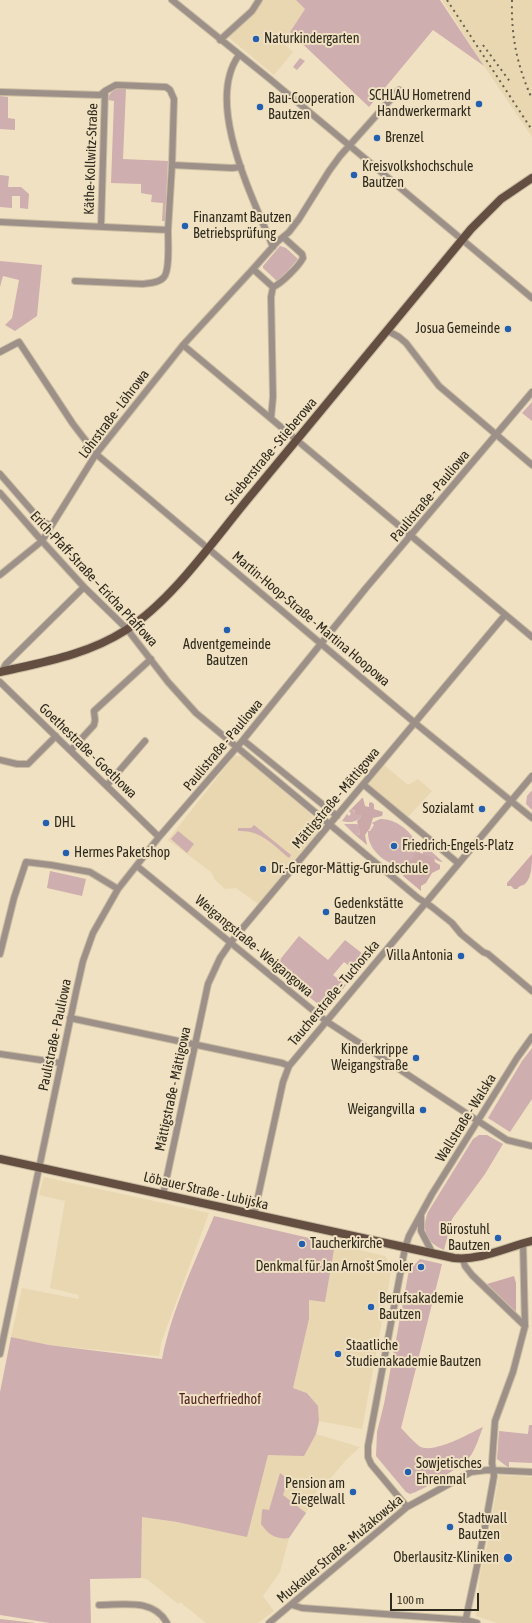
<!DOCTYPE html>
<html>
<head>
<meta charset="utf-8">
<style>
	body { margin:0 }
	#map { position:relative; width:532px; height:1623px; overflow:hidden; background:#f0e1c2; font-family:"Asap Condensed",sans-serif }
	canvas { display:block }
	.scale { position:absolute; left:390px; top:1593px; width:89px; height:18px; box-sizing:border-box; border:2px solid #2f2a1e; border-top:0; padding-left:5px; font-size:12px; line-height:14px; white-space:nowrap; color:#2f2a1e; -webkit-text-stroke:3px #f0e1c2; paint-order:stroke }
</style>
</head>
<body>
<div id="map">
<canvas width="532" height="1623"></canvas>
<div class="scale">100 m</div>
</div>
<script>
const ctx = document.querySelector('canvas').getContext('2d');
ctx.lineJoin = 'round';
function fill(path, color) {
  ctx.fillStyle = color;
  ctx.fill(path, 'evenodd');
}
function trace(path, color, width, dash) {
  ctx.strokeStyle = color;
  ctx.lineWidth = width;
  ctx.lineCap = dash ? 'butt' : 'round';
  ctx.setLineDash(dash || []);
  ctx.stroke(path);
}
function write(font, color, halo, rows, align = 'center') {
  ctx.font = font + ' "Asap Condensed",sans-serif';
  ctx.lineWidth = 4;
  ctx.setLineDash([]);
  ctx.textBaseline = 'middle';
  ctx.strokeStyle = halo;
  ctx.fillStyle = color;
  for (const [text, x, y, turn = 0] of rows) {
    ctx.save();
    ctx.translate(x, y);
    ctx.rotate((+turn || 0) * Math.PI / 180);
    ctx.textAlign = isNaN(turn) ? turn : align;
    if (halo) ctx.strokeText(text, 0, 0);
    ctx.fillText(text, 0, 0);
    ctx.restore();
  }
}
fill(new Path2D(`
	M 263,0 L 296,0 L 305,9 L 290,32 L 281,41 L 293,52 L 274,75 L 227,36 L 255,13 Z
	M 442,0 L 532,0 L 532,137 L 484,66 Z
	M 234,756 L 242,756 L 323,825 L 258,904 L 236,888 L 225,889 L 215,880 L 211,872 L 168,840 Z
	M 384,765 L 408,785 L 418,779 L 432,791 L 408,817 L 369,784 Z
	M 44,1177 L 209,1213 L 161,1343 L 159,1356 L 49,1345 L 11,1337 L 22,1288 L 78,1299 L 79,1295 L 50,1288 L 65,1201 L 39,1195 Z
	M 335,1244 L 385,1256 L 392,1267 L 362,1429 L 319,1421 L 318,1407 L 308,1393 L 293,1388 L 309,1319 L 309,1300 L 325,1301 Z
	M 316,1434 L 360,1447 L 346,1460 L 330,1479 L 322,1481 L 306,1513 L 289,1538 L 280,1572 L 263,1596 L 274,1611 L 258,1623 L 206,1623 L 180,1602 L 178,1604 L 147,1579 L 141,1578 L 142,1517 L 177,1522 L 268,1455 L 304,1455 Z
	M 499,1475 L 532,1477 L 532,1623 L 497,1623 L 476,1616 L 480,1575 L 488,1541 Z`), '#e8d7b1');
fill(new Path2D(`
	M 296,0 L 440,0 L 484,66 L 433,30 L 369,107 L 290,32 L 305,9 Z
	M 300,58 L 305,61 L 297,70 L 293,67 Z
	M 119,88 L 126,89 L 123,159 L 168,161 L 165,221 L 162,221 L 163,203 L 151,202 L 152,195 L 141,193 L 141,184 L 111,183 L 114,101 L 108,100 C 109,93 112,91 119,88 Z
	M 0,96 L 8,97 L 8,118 L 15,119 L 15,130 L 0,129 Z
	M 0,175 L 9,176 L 8,187 L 21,187 L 29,194 L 28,209 L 20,208 L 20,196 L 12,196 L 12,208 L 0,207 Z
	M 280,246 L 286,248 L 298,259 L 278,282 L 263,268 L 263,266 Z
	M 0,261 L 42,265 L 37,316 L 15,331 L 5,325 L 12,318 L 19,280 L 3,276 L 0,287 Z
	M 532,402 L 532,421 L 522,413 Z
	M 531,791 L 532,792 L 532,810 L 526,804 L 527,796 Z
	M 351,809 L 360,815 L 361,817 C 357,822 349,823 342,821 L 347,814 L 349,816 L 351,814 L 349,811 Z
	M 380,819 C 398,818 417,836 420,853 L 418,852 L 410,867 C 390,868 367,852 368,831 L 370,831 L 374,825 L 372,823 Z
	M 344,824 L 357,824 L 359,826 L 360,833 L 357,835 L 354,834 Z
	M 254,825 L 291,855 L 289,858 C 272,844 261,830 238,831 L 238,828 L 251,828 Z
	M 178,831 L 194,844 L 187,853 L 171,839 Z
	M 422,843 L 443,862 C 435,861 431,856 423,855 Z
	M 50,871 L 86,879 L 82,896 L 47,888 Z
	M 299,936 L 328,960 L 345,940 L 368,958 L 357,972 L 344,962 L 333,975 L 346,985 L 326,1009 L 324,1009 L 263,959 L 267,954 L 278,962 Z
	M 532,1048 L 532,1099 L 510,1132 L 488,1118 L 522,1061 Z
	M 479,1135 L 487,1135 L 503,1144 L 485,1174 L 452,1219 L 444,1250 C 426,1243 421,1229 428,1212 L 473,1139 Z
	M 214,1216 L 335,1244 L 325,1302 L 309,1300 L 309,1319 L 293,1388 L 307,1393 L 318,1406 L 319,1421 L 316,1434 L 304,1456 L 268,1455 L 247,1537 L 177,1522 L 142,1517 L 141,1578 L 90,1579 L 91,1623 L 50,1623 L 0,1615 L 0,1392 L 11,1337 L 49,1345 L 162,1359 C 172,1309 195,1262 214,1216 Z
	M 420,1259 L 442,1264 L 401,1428 C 407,1434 413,1441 419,1446 C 433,1455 470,1433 483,1427 C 479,1437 476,1449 469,1458 C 462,1466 420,1492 410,1494 L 406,1492 L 376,1456 L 377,1432 L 384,1404 L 409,1270 Z
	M 529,1425 L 532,1425 L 532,1463 L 509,1462 L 509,1468 L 497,1459 L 499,1431 L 528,1434 Z
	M 280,1473 L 288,1479 L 283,1495 L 306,1513 L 289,1538 C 276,1540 268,1534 261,1524 L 262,1511 L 263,1509 L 269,1510 Z
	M 0,1619 L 36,1623 L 0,1623 Z`), '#ceaeae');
fill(new Path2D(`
	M 362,798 L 363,798 L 365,806 L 369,807 L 369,803 L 371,802 L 374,804 L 374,809 L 383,812 L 382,816 L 373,818 L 370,828 L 365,835 L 367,845 L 354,834 L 358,835 L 360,833 L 357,821 L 361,817 L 360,815 L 355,814 L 355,811 L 351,809 Z
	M 418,852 L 434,858 L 435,862 L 440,865 L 440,869 L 432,873 L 426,883 L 421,886 L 421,891 L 403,876 L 404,871 L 411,870 L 407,865 L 408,861 L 413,859 L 414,855 Z
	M 532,854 C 532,863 532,878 525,884 C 522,886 520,885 517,889 L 514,889 L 511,886 L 507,886 L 507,883 Z
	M 514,1276 L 516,1283 L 516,1312 L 487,1284 Z`), '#cca9a9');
const minor = new Path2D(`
	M 172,0 L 271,80 L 532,298
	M 220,40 L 252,11 L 259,0
	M 239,55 C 204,103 253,198 273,247
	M 0,92 L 100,95 L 105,91
	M 0,222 L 168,230 L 172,165 L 232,168 L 241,167
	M 101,227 L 105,91 L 116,85 L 166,87 L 170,90 L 174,99 L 172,165
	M 75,281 L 143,284 C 150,283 159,283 164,277 C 170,270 168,240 168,230
	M 273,287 L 253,269 L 277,242 L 289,232 L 299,219 L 329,171 L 340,156 L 399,90
	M 273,287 C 281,284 299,266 303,258 L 302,254 L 283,237
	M 388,331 L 399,337 L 406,343 L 439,386 L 532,465
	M 183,345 L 532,637
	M 0,352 L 19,342 L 73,424 L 96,454 L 415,723 L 532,818
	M 271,418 L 273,397 L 271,297 L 273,287
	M 0,474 L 40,520 L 51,526
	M 0,493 L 42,541 L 84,587 L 127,629 L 168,682 L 196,713 L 418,898 L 432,907 L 452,923 L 461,934 L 483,952 L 488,954 L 532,991
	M 0,575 L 42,541 L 96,454 L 183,345 L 253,269
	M 2,671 L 6,664 L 84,587
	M 0,682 L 159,837
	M 243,740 L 337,816
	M 71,750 L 94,725 L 95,720 L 94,711 L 151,659
	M 0,760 L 17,764 L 28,764 L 56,736
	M 107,785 L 145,741
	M 364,785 L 458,863
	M 137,866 L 326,1021 L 507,1140 L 532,1146
	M 0,954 L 14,898 L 26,862 L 51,865 L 90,872 L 118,889
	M 70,1018 L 282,1063 L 289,1066
	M 0,1054 L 61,1063
	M 163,1195 L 208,984 L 220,958 L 231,942 L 505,615
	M 254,1215 L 283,1082 L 289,1066 L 532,776
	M 421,1216 L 421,1231 L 433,1254
	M 463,1259 L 465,1266 L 472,1275 L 525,1326
	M 0,1354 L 76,992 L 83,961 L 93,933 L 118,889 L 159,837 L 243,740 L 366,588 L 532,392
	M 407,1507 L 371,1464 L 368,1457 L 368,1446 L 405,1248 L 409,1236 L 432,1194 L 517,1058 L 532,1037
	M 99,1605 C 123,1605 153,1598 167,1623
	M 292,1605 L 302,1608 L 466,1620 L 477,1623
	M 269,1623 L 407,1507 L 471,1472 L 488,1470 L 532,1472
	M 465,1623 L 483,1538 L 494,1476 L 492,1463 L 495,1421 L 513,1372 L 525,1326 L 523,1243`);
const major = new Path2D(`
	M 0,672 C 44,662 87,655 126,630 C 174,599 215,538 252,494 C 325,406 398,317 471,229 L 501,199 L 532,178
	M 0,1159 L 454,1258 C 480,1261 507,1247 532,1241`);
trace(minor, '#c9bca1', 8);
trace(major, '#c9bca1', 10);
trace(minor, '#9d9089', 6);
trace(major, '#634e41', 8);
trace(new Path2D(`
	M 447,0 L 532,130
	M 512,0 C 511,37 517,65 532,99
	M 483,45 L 511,83`), '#68604e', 2, [2, 4]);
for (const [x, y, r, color] of [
	[256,39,4,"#225fb1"],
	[479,104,4,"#225fb1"],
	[260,107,4,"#225fb1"],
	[377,138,4,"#225fb1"],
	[354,175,4,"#225fb1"],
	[185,226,4,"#225fb1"],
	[508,329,4,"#225fb1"],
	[227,630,4,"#225fb1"],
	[482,809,4,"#225fb1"],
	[46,823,4,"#225fb1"],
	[394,846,4,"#225fb1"],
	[66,853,4,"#225fb1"],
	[263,869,4,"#225fb1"],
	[326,912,4,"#225fb1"],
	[461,956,4,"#225fb1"],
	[416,1058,4,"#225fb1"],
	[423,1110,4,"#225fb1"],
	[498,1238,4,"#225fb1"],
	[302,1244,4,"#225fb1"],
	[421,1267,4,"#225fb1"],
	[371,1307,4,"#225fb1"],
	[338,1354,4,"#225fb1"],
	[408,1472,4,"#225fb1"],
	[353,1492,4,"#225fb1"],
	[450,1527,4,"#225fb1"],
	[508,1558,5,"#225fb1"]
]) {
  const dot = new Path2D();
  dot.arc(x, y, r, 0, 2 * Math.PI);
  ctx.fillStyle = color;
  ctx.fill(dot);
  trace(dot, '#f0e1c2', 1.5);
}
write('14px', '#2f2a1e', '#f0e1c2', [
	["Naturkindergarten",264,39],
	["SCHLAU Hometrend",471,96,"right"],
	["Handwerkermarkt",471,112,"right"],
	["Bau-Cooperation",268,99],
	["Bautzen",268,115],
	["Brenzel",385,138],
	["Kreisvolkshochschule",362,167],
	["Bautzen",362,183],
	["Finanzamt Bautzen",193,218],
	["Betriebsprüfung",193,234],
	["Josua Gemeinde",500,329,"right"],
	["Adventgemeinde",227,645,"center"],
	["Bautzen",227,661,"center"],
	["Sozialamt",474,809,"right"],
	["DHL",54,823],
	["Friedrich-Engels-Platz",402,846],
	["Hermes Paketshop",74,853],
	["Dr.-Gregor-Mättig-Grundschule",271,869],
	["Gedenkstätte",334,904],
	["Bautzen",334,920],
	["Villa Antonia",453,956,"right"],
	["Kinderkrippe",408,1050,"right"],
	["Weigangstraße",408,1066,"right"],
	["Weigangvilla",415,1110,"right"],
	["Bürostuhl",490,1230,"right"],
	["Bautzen",490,1246,"right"],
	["Taucherkirche",310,1244],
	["Denkmal für Jan Arnošt Smoler",413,1267,"right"],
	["Berufsakademie",379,1299],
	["Bautzen",379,1315],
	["Staatliche",346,1346],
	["Studienakademie Bautzen",346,1362],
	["Sowjetisches",416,1464],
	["Ehrenmal",416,1480],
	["Pension am",345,1484,"right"],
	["Ziegelwall",345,1500,"right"],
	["Stadtwall",458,1519],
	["Bautzen",458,1535],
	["Oberlausitz-Kliniken",499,1558,"right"]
], 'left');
write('14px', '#2f2a1e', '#f0e1c2', [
	["Käthe-Kollwitz-Straße",91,159,-88],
	["Löhrstraße - Löhrowa",114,414,-53],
	["Stieberstraße - Stieberowa",271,451,-50],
	["Paulistraße - Pauliowa",430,496,-50],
	["Erich-Pfaff-Straße – Ericha Pfaffowa",94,579,47],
	["Martin-Hoop-Straße - Martina Hoopowa",311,619,40],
	["Paulistraße - Pauliowa",223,745,-50],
	["Goethestraße - Goethowa",88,751,44],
	["Mättigstraße - Mättigowa",336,798,-50],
	["Weigangstraße - Weigangowa",254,946,40],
	["Taucherstraße - Tuchorska",334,993,-50],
	["Paulistraße - Pauliowa",55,1035,-78],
	["Mättigstraße - Mättigowa",173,1089,-78],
	["Wallstraße - Walska",466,1118,-58],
	["Löbauer Straße - Lubijska",206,1191,13],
	["Muskauer Straße - Mužakowska",340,1549,-40]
]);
write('14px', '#4e1e22', '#f0e1c2', [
	["Taucherfriedhof",220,1400]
]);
</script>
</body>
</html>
